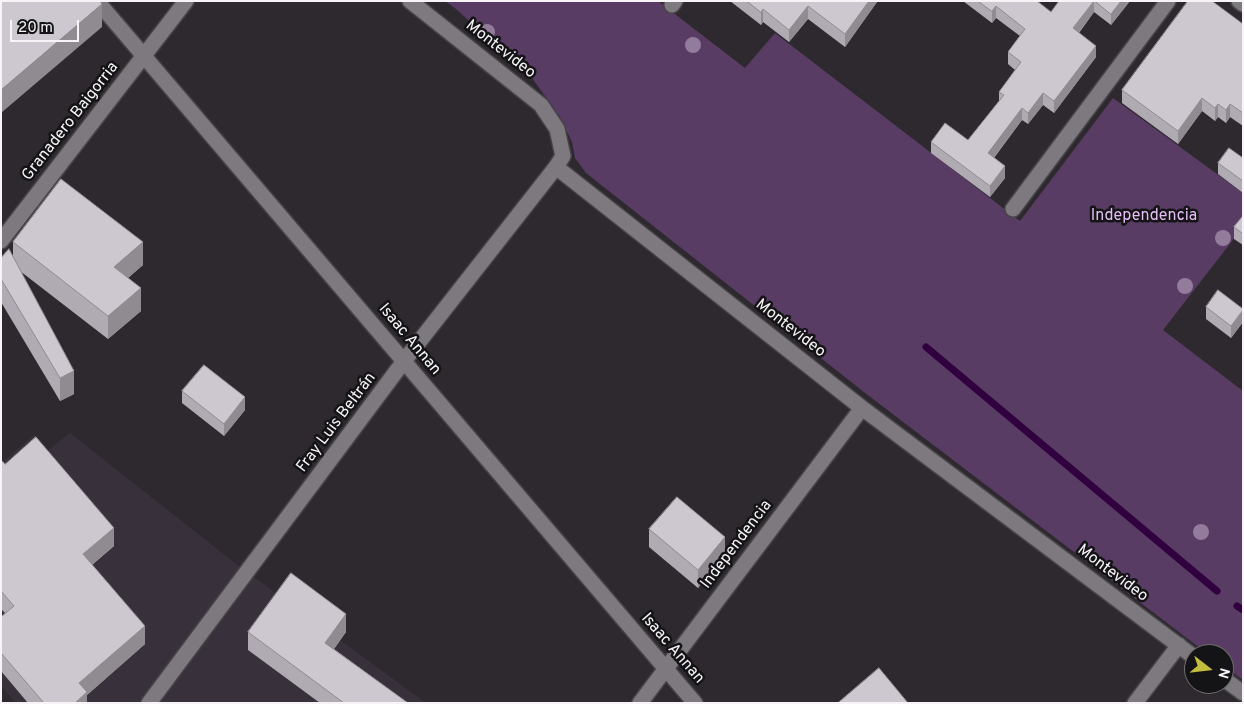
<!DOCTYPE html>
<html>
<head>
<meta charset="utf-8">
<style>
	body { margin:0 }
	#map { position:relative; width:1244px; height:704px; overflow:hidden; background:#2d292f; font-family:Overpass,sans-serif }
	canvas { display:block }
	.frame { position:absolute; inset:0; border:2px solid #f6f4f7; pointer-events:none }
	.north { position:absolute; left:1184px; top:644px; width:50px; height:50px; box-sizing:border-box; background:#141315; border:1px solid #6e6d6f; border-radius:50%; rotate:106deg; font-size:14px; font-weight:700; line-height:20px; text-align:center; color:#f6f4f7 }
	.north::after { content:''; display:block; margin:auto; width:18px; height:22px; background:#c3bd3e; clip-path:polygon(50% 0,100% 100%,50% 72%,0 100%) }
	.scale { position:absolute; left:10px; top:20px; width:69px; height:22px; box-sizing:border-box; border:2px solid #f6f4f7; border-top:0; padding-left:6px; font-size:15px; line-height:18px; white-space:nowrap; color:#f6f4f7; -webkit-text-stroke:4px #141315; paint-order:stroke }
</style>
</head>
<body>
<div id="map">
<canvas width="1244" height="704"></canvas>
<div class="frame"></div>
<div class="north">N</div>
<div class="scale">20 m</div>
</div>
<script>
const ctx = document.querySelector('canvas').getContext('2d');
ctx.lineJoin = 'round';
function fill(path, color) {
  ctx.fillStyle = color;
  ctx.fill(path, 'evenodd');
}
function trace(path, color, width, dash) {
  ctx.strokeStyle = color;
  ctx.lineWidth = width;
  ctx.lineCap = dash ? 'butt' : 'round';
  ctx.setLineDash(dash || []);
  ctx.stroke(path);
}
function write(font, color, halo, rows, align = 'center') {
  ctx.font = font + ' Overpass,sans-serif';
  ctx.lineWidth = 5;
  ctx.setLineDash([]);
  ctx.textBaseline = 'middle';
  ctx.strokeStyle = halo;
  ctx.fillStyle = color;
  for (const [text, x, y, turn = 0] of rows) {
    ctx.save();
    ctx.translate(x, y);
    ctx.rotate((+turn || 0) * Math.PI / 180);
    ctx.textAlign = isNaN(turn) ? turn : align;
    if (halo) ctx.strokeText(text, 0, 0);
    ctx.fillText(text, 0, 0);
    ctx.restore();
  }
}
fill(new Path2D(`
	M 70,433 L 235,563 L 426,703 L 16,703 L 1,686 L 1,463 L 34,435 L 47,451 Z`), '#38303b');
fill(new Path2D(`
	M 445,1 L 658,1 L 745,68 L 775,33 L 1020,221 L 1113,98 L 1243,193 L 1243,227 L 1163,330 L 1243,391 L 1243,680 L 1224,666 L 1224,654 L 1208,654 L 1192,642 L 869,396 L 586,173 L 575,158 L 572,142 L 560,117 L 532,78 L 456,9 Z`), '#583c63');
trace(new Path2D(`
	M 926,347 L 1217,591
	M 1237,606 L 1243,610`), '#30003f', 7);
const street = new Path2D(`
	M 97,1 L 695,703
	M 410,1 L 541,105 L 557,129 L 563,156 L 556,167 L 862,408 L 1194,657
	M 1239,1 L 1243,4
	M 672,5 L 675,1
	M 1013,209 L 1168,1
	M 1,241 L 186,1
	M 1224,679 L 1243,693
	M 149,703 L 404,361 L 556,167
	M 640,703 L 862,408
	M 1135,703 L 1179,645`);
trace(street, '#474448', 18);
trace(street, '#7e797f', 15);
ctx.fillStyle = '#937b9c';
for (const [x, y] of [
	[487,32],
	[693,45],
	[1223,238],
	[1185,286],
	[1201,532]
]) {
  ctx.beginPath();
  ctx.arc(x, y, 8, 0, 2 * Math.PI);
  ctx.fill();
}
fill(new Path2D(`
	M 730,1 L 877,1 L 877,2 L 845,47 L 808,19 L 789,42 L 763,22 L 761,25 Z
	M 963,1 L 1037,1 L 1051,12 L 1059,1 L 1130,1 L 1111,25 L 1094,12 L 1079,33 L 1096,57 L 1054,113 L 1043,105 L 1028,124 L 1022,120 L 994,158 L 1005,178 L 990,197 L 931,153 L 931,142 L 968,140 L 999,101 L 999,92 L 1015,70 L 1008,64 L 1008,52 L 1020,36 L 996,18 L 992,23 Z
	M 1243,24 L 1243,126 L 1230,117 L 1226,123 L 1218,117 L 1215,121 L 1202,111 L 1178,144 L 1122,103 L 1122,90 Z
	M 1243,158 L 1243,193 L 1218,174 L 1218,163 Z
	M 1243,216 L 1243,245 L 1234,239 L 1234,227 Z
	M 13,242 L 143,265 L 128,278 L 141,311 L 108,339 L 20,271 L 74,394 L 60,401 L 1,302 L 1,258 L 13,258 Z
	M 1206,307 L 1243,309 L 1243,322 L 1231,338 L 1206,319 Z
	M 182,391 L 245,410 L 224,436 L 182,403 Z
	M 1,460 L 5,464 L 114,546 L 92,565 L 145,644 L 87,695 L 87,703 L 28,703 L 1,671 L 1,617 L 5,613 L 1,609 Z
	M 649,529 L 725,555 L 698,588 L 649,547 Z
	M 248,632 L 346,632 L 334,649 L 408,703 L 320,703 L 248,650 Z`), '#b0abb2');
fill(new Path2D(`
	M 869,1 L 877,1 L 877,2 L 845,47 L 845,34 Z
	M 1094,1 L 1094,12 L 1073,40 L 1073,28 Z
	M 1121,1 L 1130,1 L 1111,25 L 1111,14 Z
	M 102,4 L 102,27 L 1,113 L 1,90 Z
	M 808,6 L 808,19 L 789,42 L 789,30 Z
	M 996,6 L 996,18 L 992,23 L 992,11 Z
	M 763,9 L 763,22 L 761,25 L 761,12 Z
	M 1096,46 L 1096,57 L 1054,113 L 1054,101 Z
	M 1043,93 L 1043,105 L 1028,124 L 1028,113 Z
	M 1202,98 L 1202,111 L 1178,144 L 1178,131 Z
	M 1218,104 L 1218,117 L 1215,121 L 1215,108 Z
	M 1230,104 L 1230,117 L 1226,123 L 1226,110 Z
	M 1022,108 L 1022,120 L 988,165 L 988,153 Z
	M 1005,166 L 1005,178 L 990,197 L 990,186 Z
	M 143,242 L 143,265 L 114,290 L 114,267 Z
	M 141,288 L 141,311 L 108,339 L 108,316 Z
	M 1243,310 L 1243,322 L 1231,338 L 1231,326 Z
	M 74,371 L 74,394 L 60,401 L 60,378 Z
	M 245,397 L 245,410 L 224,436 L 224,424 Z
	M 114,528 L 114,546 L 83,572 L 83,554 Z
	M 725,537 L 725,555 L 698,588 L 698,570 Z
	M 346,614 L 346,632 L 325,661 L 325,643 Z
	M 145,626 L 145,644 L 87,695 L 87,703 L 75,703 L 79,683 Z`), '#908b91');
const building = new Path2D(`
	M 1,1 L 100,1 L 102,4 L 1,90 Z
	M 747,1 L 869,1 L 845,34 L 808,6 L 789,30 L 763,9 L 761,12 Z
	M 978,1 L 1037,1 L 1051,12 L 1059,1 L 1094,1 L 1073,28 L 1096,46 L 1054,101 L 1043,93 L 1028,113 L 1022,108 L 988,153 L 1005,166 L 990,186 L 931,142 L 945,123 L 968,140 L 1004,95 L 999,92 L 1021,62 L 1008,52 L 1025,29 L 996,6 L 992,11 Z
	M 1095,1 L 1121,1 L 1111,14 Z
	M 1188,1 L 1212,1 L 1243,24 L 1243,113 L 1230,104 L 1226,110 L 1218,104 L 1215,108 L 1202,98 L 1178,131 L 1122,90 Z
	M 1229,148 L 1243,158 L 1243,181 L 1218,163 Z
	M 61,179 L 143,242 L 114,267 L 141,288 L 108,316 L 13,242 Z
	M 1243,216 L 1243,234 L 1234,227 Z
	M 9,249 L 74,371 L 60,378 L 1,279 L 1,258 Z
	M 1218,290 L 1243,309 L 1243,310 L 1231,326 L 1206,307 Z
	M 204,365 L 245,397 L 224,424 L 182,391 Z
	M 36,437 L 114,528 L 83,554 L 145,626 L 79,683 L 87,692 L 75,703 L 44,703 L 1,653 L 1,617 L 14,606 L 1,591 L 1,460 L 5,464 Z
	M 677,497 L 725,537 L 698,570 L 649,529 Z
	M 291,573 L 346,614 L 325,643 L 408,703 L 344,703 L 248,632 Z
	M 879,668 L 908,703 L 838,703 Z`);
fill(building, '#cdc7cf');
trace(building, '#908b91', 1);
write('16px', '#f6f4f7', '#141315', [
	["Montevideo",500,50,38],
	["Granadero Baigorria",71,122,-52],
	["Montevideo",790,329,38],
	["Isaac Annan",409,340,50],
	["Fray Luis Beltrán",337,423,-53],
	["Independencia",737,545,-53],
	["Montevideo",1112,574,37],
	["Isaac Annan",672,649,49]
]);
write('16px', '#e6bef6', '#141315', [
	["Independencia",1144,217]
]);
</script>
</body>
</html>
